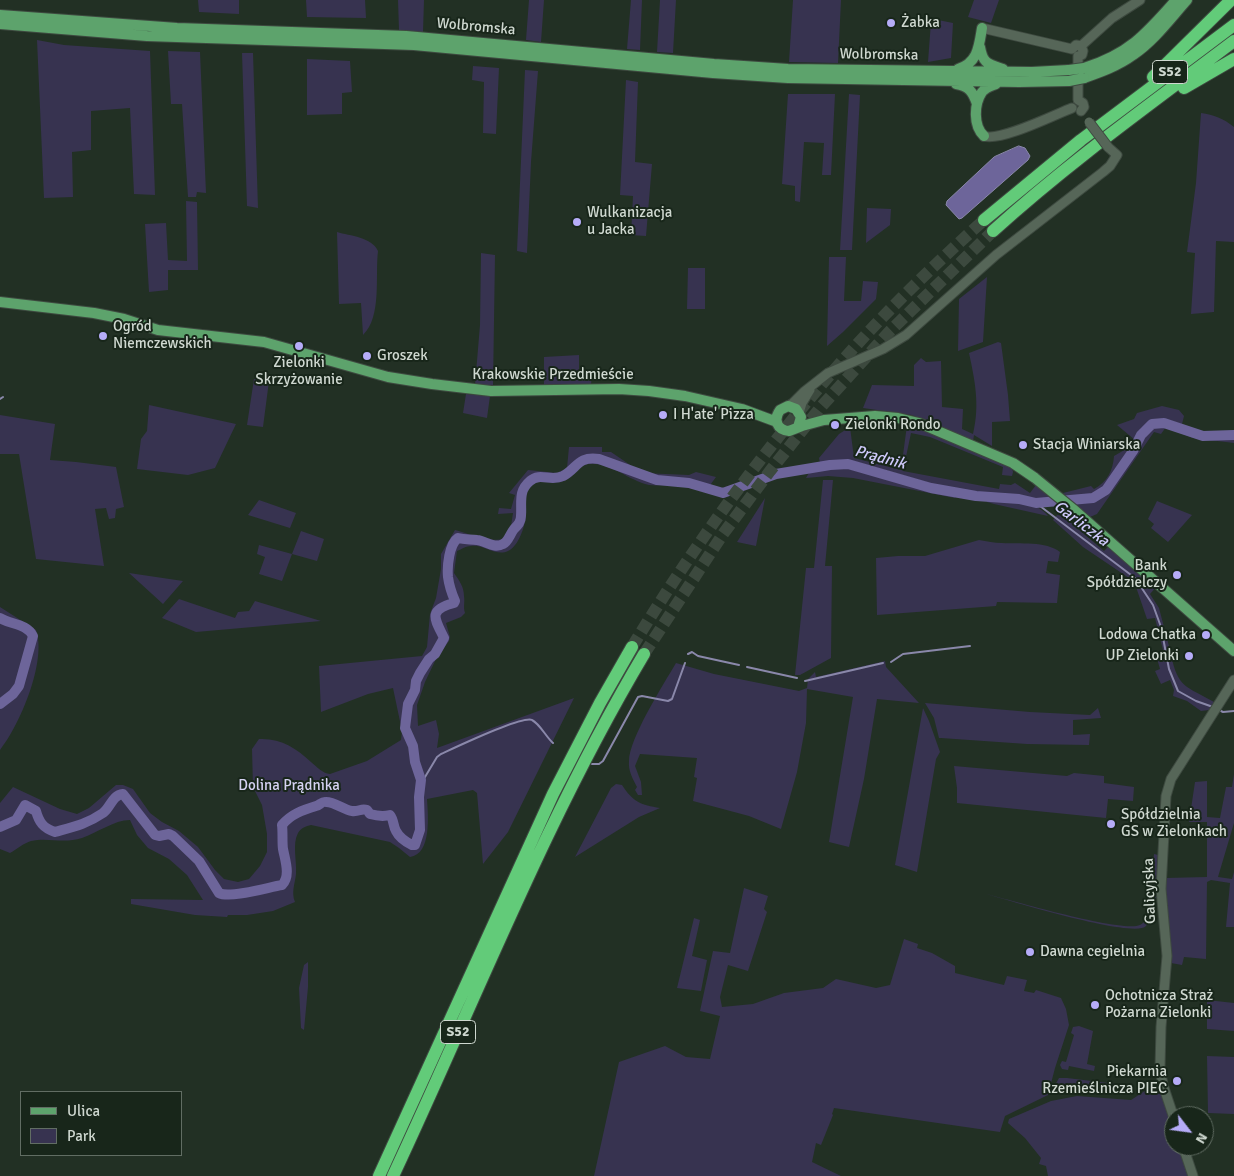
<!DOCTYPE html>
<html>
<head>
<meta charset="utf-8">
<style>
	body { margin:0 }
	#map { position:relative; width:1234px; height:1176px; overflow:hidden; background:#223024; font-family:Signika,sans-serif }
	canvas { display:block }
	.legend { position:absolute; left:20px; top:1091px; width:162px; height:65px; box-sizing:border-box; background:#18261a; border:1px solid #616d63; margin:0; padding:6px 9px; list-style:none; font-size:15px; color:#cfd8d0 }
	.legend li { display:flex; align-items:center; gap:10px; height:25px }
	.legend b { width:25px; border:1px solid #616d63 }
	.north { position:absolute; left:1164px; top:1106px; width:50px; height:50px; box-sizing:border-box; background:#18261a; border:1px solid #616d63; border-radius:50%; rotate:120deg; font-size:14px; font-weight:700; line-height:20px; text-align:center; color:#cfd8d0 }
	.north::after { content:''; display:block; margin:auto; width:18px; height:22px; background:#b6acf8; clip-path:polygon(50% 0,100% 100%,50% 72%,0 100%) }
</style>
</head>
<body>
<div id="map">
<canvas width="1234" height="1176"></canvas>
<ul class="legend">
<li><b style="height:6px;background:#5da36c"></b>Ulica</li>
<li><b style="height:14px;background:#373350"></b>Park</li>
</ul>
<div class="north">N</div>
</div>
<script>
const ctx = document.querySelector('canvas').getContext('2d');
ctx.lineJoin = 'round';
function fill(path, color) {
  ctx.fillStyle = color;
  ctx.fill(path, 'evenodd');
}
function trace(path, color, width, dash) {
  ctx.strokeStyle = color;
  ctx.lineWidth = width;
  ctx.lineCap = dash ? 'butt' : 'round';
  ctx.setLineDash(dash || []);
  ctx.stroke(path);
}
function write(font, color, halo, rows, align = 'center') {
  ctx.font = font + ' Signika,sans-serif';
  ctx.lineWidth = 4;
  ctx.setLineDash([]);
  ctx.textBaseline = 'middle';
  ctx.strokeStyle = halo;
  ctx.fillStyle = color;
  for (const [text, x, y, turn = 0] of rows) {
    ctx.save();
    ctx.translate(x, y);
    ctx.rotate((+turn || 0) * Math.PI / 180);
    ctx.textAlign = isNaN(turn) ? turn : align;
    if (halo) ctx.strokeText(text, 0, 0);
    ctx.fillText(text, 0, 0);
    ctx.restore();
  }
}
fill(new Path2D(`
	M 198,0 L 239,0 L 239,14 L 199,12 Z
	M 306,0 L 365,0 L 366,18 L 307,17 Z
	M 398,0 L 424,0 L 423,32 L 399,30 Z
	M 529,0 L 544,0 L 541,42 L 526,40 Z
	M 631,0 L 642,0 L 640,50 L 627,49 Z
	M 660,0 L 676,0 L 673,53 L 657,52 Z
	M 793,0 L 841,0 L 838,63 L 789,62 Z
	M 974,0 L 999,0 L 991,23 L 968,17 Z
	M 928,18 L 953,23 L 951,58 L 928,62 L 931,22 Z
	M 37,40 L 64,45 L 150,51 L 155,195 L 134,194 L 130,108 L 91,111 L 91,150 L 72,152 L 73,197 L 44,198 Z
	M 168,51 L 200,52 L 206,193 L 197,192 L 196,197 L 188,197 L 182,104 L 171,104 Z
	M 242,53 L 253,53 L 258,208 L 247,206 Z
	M 307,59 L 350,61 L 352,92 L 342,93 L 342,114 L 307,115 Z
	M 473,66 L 499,68 L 496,134 L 483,133 L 484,82 L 472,80 Z
	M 525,70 L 538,71 L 531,162 L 527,253 L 517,251 Z
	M 626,80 L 638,82 L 635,162 L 652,164 L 646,236 L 631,235 L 633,196 L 620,195 Z
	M 788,94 L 835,94 L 831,175 L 822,175 L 824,143 L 804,142 L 800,202 L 795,201 L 795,186 L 782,184 Z
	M 849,94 L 860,95 L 852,250 L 840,250 Z
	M 1201,113 C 1214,115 1223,118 1234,127 L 1234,242 L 1216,241 L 1214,312 L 1191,314 L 1195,253 L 1187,252 L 1196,183 Z
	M 186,201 L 197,202 L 198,270 L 168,270 L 168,290 L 149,292 L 145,224 L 166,223 L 168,260 L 187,261 Z
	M 867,208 L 891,209 L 890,225 L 866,243 Z
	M 337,232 C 350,236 372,237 378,251 C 375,276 382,317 363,335 L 361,303 L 339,304 Z
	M 481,253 L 495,255 L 493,386 L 475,385 L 480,325 Z
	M 829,257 L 846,257 L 844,301 L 861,301 L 863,281 L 878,282 L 876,299 L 843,332 L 827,346 Z
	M 688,268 L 705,268 L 705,309 L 687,309 Z
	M 987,277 L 983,342 L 958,351 L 959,299 Z
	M 998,342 L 1001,343 L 1008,395 L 1010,421 L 992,422 L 992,446 L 974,435 L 973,441 L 912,415 L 863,408 L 872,385 L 914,386 L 914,365 L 921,358 L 926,362 L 941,361 L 942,407 L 963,409 L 962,429 L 973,434 C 980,405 975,381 969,353 Z
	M 579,355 L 579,370 L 592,371 L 591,385 L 544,385 L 544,357 Z
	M 254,379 L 269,381 L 263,427 L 247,425 Z
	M 466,394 L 490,396 L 487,418 L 463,413 Z
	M 149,405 L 236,424 L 215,468 L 188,475 L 137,469 L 141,439 L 147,431 Z
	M 1162,406 L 1179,410 L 1184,416 L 1182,424 L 1163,418 L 1162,421 L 1172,423 L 1199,433 L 1234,431 L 1234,443 L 1193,438 L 1166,427 L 1161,434 L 1154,432 L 1097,514 L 1090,517 L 1063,493 L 1091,486 L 1094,489 C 1107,482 1113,471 1114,456 L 1133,445 L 1135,440 L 1117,425 L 1134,419 L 1137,413 Z
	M 0,415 L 55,424 L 50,460 L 76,462 L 116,467 L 124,507 L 116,509 L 115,518 L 109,519 L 106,508 L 95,509 L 104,566 L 36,559 L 19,454 L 0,454 Z
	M 907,425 L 922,429 L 1012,468 L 1013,472 L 1012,476 L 1002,475 L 1003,467 L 930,437 L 911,433 L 903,471 L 999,489 L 1000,484 L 1011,485 L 1015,483 L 1030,493 L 1036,485 L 1051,499 L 1031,501 L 947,488 L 857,462 L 848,460 L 820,463 L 819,458 L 839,434 L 850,427 L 854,458 L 901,470 Z
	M 569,447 L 602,447 L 602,452 L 611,452 L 642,473 L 689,475 L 696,472 L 716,477 L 705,492 C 694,489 683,486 671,485 C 664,485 656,486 649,485 C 627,480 611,462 588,464 C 576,466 573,480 560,482 C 548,484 533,475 527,492 C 524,500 527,507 526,515 C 525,526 519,546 508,551 C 496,557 484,544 471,546 C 466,546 462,549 457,551 L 454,573 C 459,580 464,587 464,596 C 465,603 463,607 465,613 L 461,617 L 446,623 L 450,637 L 449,641 L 436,659 L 425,682 L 417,705 L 418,726 L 436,720 L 439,734 L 437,748 L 574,698 L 508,832 L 483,864 L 477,793 L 473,790 L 427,799 C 428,815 432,854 410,857 L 399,848 L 390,842 L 311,825 C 306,826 301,828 298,833 C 292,844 297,861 296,874 C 295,883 291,893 295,902 L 273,911 L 247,915 L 228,915 L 227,917 L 195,915 L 131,904 L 131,899 L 203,900 L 187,875 L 169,859 L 148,848 L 137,835 L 130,820 C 114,820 97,833 82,838 C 63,844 48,837 31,841 C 24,843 17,849 10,853 L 0,849 L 0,803 L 13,787 L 60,809 L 77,814 L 89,808 L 116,785 L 123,785 L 133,789 L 150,813 L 162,822 L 179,831 L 198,847 L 215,870 L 224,879 L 238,882 L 249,879 L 260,866 L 267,852 L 267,834 L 262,805 L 253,787 L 252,749 L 259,739 C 281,738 296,748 311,762 C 317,767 322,773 330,774 L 367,761 L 401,740 L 402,731 L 393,688 L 368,694 L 321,712 L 319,666 L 422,656 L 427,647 L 430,614 L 436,598 L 441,569 L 441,554 L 455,530 C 470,534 491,544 505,538 L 511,526 L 513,513 L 498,514 L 499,508 L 511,509 L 515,495 L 509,493 L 528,470 L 557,473 L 567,468 Z
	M 838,466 L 852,467 L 918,487 L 956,496 L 955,498 L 853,478 L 828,476 L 806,478 L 810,471 Z
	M 823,480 L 833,480 L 825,566 L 832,566 L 831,658 L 800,675 L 795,675 L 806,568 L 814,568 Z
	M 765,498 L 756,546 L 737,542 Z
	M 259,500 L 296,513 L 290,528 L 248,515 Z
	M 987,500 C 1006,500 1035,499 1048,516 L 994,504 L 987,502 Z
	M 1157,501 L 1192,515 L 1168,542 L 1151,528 L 1154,524 L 1148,519 Z
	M 1057,515 L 1063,516 L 1104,551 L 1108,547 L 1118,553 L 1157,586 L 1150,594 L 1159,608 L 1170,650 L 1163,650 L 1155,618 L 1147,619 L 1136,587 L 1129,578 L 1083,547 L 1053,520 Z
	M 301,531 L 324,539 L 317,561 L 292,554 L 282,581 L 259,574 L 265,557 L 257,554 L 259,545 L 292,554 Z
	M 979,540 C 987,541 994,543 1002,543 C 1020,544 1046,541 1060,552 L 1058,562 L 1048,561 L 1046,573 L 1060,575 L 1057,603 L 997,602 L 996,606 L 877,615 L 876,558 L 898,556 L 925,556 Z
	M 129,573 L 183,581 L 163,604 Z
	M 179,599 L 235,618 L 238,612 L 249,611 L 255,601 L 321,621 L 196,632 L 162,618 Z
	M 0,607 L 36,630 C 47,661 20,725 0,750 Z
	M 1163,654 L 1171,655 C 1178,688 1186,686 1214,702 L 1209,710 L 1201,711 L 1187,701 L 1173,696 L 1174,690 L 1170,680 L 1161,684 L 1155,671 L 1160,669 L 1156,655 Z
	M 885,661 L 886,667 L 919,703 L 877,699 L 864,779 L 849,847 L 829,842 L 853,697 L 807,689 L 806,723 L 797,772 L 781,829 L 749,816 L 693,801 L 697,778 L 694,777 L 697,758 L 640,754 L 635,766 L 641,782 L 642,795 L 638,795 L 635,790 L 637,787 C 633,779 628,771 629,761 C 629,739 663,685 676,663 L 714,674 L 799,691 L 807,688 L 808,679 L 815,672 L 816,677 Z
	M 925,703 L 1030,712 L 1090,715 L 1098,708 L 1101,718 L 1073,720 L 1073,735 L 1090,734 L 1089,745 L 1027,744 L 941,738 L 939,738 L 934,718 Z
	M 923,708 L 929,721 L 940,752 L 936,759 L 917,872 L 895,865 Z
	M 954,766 L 1067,776 L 1074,773 L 1104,776 L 1104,783 L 1134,787 L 1133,801 L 1108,799 L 1106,818 L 957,803 L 957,788 Z
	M 1234,774 L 1234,823 L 1218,877 L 1232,879 L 1234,872 L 1234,927 L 1226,927 L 1230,883 L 1211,880 L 1207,882 L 1206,959 L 1184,957 L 1182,965 L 1171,963 L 1169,931 L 1165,902 L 1166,878 L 1207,877 L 1207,822 L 1189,822 L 1195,782 L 1207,781 L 1207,817 L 1220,818 L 1226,787 L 1232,787 Z
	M 616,784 L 622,785 C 633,802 641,805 660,808 L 639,817 L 575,857 L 611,788 Z
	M 1154,854 L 1158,855 C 1157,874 1160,910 1146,926 C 1134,939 1008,900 986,894 C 1011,900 1122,933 1140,925 C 1145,923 1147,916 1149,912 Z
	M 744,888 L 768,896 L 764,909 L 767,912 L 748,971 L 728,965 L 720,997 L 722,1007 L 753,1004 L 784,993 L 823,988 L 836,979 L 876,988 L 890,985 L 904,939 L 918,944 L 917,948 L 932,953 L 955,966 L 955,973 L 1004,985 L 1007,976 L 1027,980 L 1024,991 L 1034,993 L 1036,990 L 1061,998 L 1066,1009 L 1069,1025 L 1055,1068 L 1048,1095 L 1005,1116 L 1000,1132 L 834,1108 L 832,1114 L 833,1115 L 821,1145 L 816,1143 L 812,1162 L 841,1176 L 594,1176 L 619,1062 L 665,1046 L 686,1057 L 710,1059 L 720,1016 L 700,1011 L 713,951 L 730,953 Z
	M 694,918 L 700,920 L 692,956 L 707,960 L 701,991 L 677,988 Z
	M 308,962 L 308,987 L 304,1030 L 301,1028 L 299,988 L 304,965 Z
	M 1207,1000 L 1234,1003 L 1234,1031 L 1207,1029 Z
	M 1079,1026 L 1093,1031 L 1087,1064 L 1095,1066 L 1094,1071 L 1069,1066 L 1068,1070 L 1062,1069 L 1060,1065 L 1062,1061 L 1066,1062 L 1074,1035 L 1071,1033 L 1073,1027 Z
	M 1207,1056 L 1234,1057 L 1234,1114 L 1208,1113 Z
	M 1059,1078 L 1067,1078 L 1133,1086 L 1130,1093 L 1076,1089 L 1058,1093 L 1054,1091 L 1054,1087 Z
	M 1157,1083 L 1174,1130 L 1174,1146 L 1179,1146 L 1189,1176 L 1048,1176 L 1046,1166 L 1039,1164 L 1041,1158 L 1025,1138 L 1008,1123 L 1009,1119 L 1051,1101 L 1077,1096 L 1131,1100 Z`), '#373350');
const water = new Path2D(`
	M 1019,146 L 1025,148 L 1030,156 L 1028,160 L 962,218 L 959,219 L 946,205 L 947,201 L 994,157 Z`);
fill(water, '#6d659a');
trace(water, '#8a88aa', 1);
trace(new Path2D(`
	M 0,399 L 3,397
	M 1036,503 L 1135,578 L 1153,605 L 1161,627 L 1169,669 L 1178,691 L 1196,701 L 1213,707
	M 688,654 L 692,652 L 698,656 L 739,665
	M 891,662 L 903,654 L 970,646
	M 747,667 L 797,678
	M 805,681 L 883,663
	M 1219,710 L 1223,712 L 1234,711
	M 592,764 L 599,764 L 603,761 L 638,697 L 642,696 L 668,701 L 672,699 L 685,663
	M 422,782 L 437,757 L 441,754 C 454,748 523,715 532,720 C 540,724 546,737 553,743`), '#8a88aa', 2);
trace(new Path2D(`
	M 0,618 C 11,625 26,623 33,636 L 19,686 L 13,694 L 0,704
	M 0,827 L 16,820 L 25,805 L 36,811 C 39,822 43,828 55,832 C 73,827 87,824 103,813 C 111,807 112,795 123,794 L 155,835 L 159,836 L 169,834 L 173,836 L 199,861 L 219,893 C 230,899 269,887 282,885 C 291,876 285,860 283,849 C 282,842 283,833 282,825 C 291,814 303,810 316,806 C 320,805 322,801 326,802 C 335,802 344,810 352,811 C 359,812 361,808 367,810 L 370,814 C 377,816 383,817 390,815 C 394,820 393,826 396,831 C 399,837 406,842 412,845 L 415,845 L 420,830 L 419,797 L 421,780 L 415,762 L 413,746 L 405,728 L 408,704 L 415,690 L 416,681 L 420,673 L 429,659 L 435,654 L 444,638 C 435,619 427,610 454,603 L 455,601 C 452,594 449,585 448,577 C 447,567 449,544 458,538 C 465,540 470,539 477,540 C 486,541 494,549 503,544 C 508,542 510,534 514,529 C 518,525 521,522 521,516 C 522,502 518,491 530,481 C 540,472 551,482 563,476 C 578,468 577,456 599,459 L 657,480 L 689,483 L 723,493 L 776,474 L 830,465 L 848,464 L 931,488 L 976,496 L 1019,499 L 1036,503 L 1093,498 L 1106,490 L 1133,451 L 1141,435 L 1152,424 L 1164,423 L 1203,436 L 1234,435`), '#6d659a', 10);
trace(new Path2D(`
	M 632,647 C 692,548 760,455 836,368 C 882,315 932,267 984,220
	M 644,654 L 723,534 L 770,471 L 820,408 L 889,332 L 993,231`), '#3c493e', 12, [12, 6]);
const minor = new Path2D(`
	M 982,28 L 1072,49
	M 1081,46 L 1083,51 L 1082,55 L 1078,56 L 1078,100 L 1083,103 L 1084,107 L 1081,111
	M 1072,49 L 1076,45 L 1081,46 L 1112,18 L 1140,0
	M 984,136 C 1000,142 1054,115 1072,108
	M 788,406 L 793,403 L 805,391 L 828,373 L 883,349 L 906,335 L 996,255 L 1103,172 L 1110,166 L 1117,155 L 1108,147
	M 799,413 L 802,403 L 810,390
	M 1174,1118 L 1163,1085 L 1160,1068 L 1161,1027 L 1167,956 L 1161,889 L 1166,796 L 1171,779 L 1234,680
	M 1183,1146 L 1193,1176`);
const major = new Path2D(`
	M 0,15 L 177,28 L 406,36 L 714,64 L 788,69 L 1032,72 L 1069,70
	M 0,24 L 147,36 L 414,45 L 713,73 L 788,78 L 1019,82 L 1069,81
	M 980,47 C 983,64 988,64 1003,69
	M 1084,68 C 1129,54 1146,34 1176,0
	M 958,69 C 978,63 979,46 982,28
	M 1084,78 C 1101,72 1118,66 1133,55 C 1154,41 1170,19 1187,0
	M 956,84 C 969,86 973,92 977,104
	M 984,136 C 973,126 974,104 982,92 C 986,87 991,86 996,84
	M 0,302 L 94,313 L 124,319 L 158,330 L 264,342 L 388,377 L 432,384 L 491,391 L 619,389 L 649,391 L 685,396 L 742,409 L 777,422
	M 798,427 L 801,417 L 796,409 L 788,406 L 780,410 C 773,420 777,430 789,431 L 802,426 L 824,420 L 875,416 L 898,418 L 919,423 L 1013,463 L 1035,478 L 1073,509 L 1234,651`);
const highway = new Path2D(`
	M 1153,77 L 1231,0
	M 1184,88 L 1234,59
	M 984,220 L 1081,140 L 1234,25
	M 993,231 C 1069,162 1152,103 1234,41
	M 379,1176 L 553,794 L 600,703 L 632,647
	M 393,1176 C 475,1001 545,820 644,654`);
trace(minor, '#3e4a40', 11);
trace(major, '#3e4a40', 12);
trace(highway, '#3e4a40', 14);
trace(minor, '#566658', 9);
trace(major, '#5da36c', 10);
trace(highway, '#62cb79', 12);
const minorBridge = new Path2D(`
	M 1089,122 L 1108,147`);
const majorBridge = new Path2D(`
	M 1069,70 L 1084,68
	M 1069,81 L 1084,78`);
trace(minorBridge, '#3e4a40', 11, []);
trace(majorBridge, '#3e4a40', 12, []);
trace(minorBridge, '#566658', 9);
trace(majorBridge, '#5da36c', 10);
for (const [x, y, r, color] of [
	[891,23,5,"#b6acf8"],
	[577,222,5,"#b6acf8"],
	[103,336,5,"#b6acf8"],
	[299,346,5,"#b6acf8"],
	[367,356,5,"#b6acf8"],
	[663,415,5,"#b6acf8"],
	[835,425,5,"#b6acf8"],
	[1023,445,5,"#b6acf8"],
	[1177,575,5,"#b6acf8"],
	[1206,635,5,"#b6acf8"],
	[1189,656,5,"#b6acf8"],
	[1111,824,5,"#b6acf8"],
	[1030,952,5,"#b6acf8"],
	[1095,1005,5,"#b6acf8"],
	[1177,1081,5,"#b6acf8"]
]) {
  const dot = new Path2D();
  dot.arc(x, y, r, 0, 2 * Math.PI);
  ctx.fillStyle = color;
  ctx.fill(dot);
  trace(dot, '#18261a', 2);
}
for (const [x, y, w] of [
	[1170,72,35],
	[458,1032,35]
]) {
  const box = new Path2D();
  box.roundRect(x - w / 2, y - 11.5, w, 23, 4);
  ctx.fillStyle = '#18261a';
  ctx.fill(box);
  trace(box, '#cfd8d0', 1);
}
write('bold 14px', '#cfd8d0', null, [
	["S52",1170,72],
	["S52",458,1032]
]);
write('15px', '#cfd8d0', '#18261a', [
	["Żabka",901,23],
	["Wulkanizacja",587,213],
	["u Jacka",587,230],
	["Ogród",113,327],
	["Niemczewskich",113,344],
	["Groszek",377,356],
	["Zielonki",299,363,"center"],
	["Skrzyżowanie",299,380,"center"],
	["I H'ate' Pizza",673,415],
	["Zielonki Rondo",845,425],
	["Stacja Winiarska",1033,445],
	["Bank",1167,566,"right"],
	["Spółdzielczy",1167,583,"right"],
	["Lodowa Chatka",1196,635,"right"],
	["UP Zielonki",1179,656,"right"],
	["Spółdzielnia",1121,815],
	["GS w Zielonkach",1121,832],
	["Dawna cegielnia",1040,952],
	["Ochotnicza Straż",1105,996],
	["Pożarna Zielonki",1105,1013],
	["Piekarnia",1167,1072,"right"],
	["Rzemieślnicza PIEC",1167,1089,"right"]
], 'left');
write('15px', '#cfd8d0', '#18261a', [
	["Wolbromska",476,27,5],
	["Wolbromska",879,55,1],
	["Krakowskie Przedmieście",553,375],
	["Galicyjska",1150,891,-92]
]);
write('15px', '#d5d2f2', '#18261a', [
	["Dolina Prądnika",289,786]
]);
write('italic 16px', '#cec9fa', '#18261a', [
	["Prądnik",880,458,15],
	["Garliczka",1081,524,37]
]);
</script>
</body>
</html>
